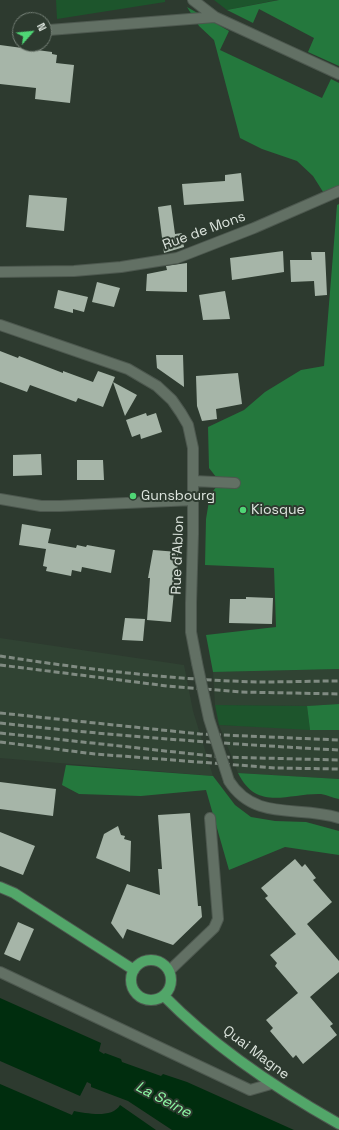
<!DOCTYPE html>
<html>
<head>
<meta charset="utf-8">
<style>
	body { margin:0 }
	#map { position:relative; width:339px; height:1130px; overflow:hidden; background:#2d3a2f; font-family:"Space Grotesk",sans-serif }
	canvas { display:block }
	.north { position:absolute; left:12px; top:12px; width:40px; height:40px; box-sizing:border-box; background:#2d3a2f; border:1px solid #737e75; border-radius:50%; rotate:63deg; font-size:11px; font-weight:700; line-height:16px; text-align:center; color:#dde5de }
	.north::after { content:''; display:block; margin:auto; width:14px; height:18px; background:#4fd675; clip-path:polygon(50% 0,100% 100%,50% 72%,0 100%) }
</style>
</head>
<body>
<div id="map">
<canvas width="339" height="1130"></canvas>
<div class="north">N</div>
</div>
<script>
const ctx = document.querySelector('canvas').getContext('2d');
ctx.lineJoin = 'round';
function fill(path, color) {
  ctx.fillStyle = color;
  ctx.fill(path, 'evenodd');
}
function trace(path, color, width, dash) {
  ctx.strokeStyle = color;
  ctx.lineWidth = width;
  ctx.lineCap = dash ? 'butt' : 'round';
  ctx.setLineDash(dash || []);
  ctx.stroke(path);
}
function write(font, color, halo, rows, align = 'center') {
  ctx.font = font + ' "Space Grotesk",sans-serif';
  ctx.lineWidth = 4;
  ctx.setLineDash([]);
  ctx.textBaseline = 'middle';
  ctx.strokeStyle = halo;
  ctx.fillStyle = color;
  for (const [text, x, y, turn = 0] of rows) {
    ctx.save();
    ctx.translate(x, y);
    ctx.rotate((+turn || 0) * Math.PI / 180);
    ctx.textAlign = isNaN(turn) ? turn : align;
    if (halo) ctx.strokeText(text, 0, 0);
    ctx.fillText(text, 0, 0);
    ctx.restore();
  }
}
fill(new Path2D(`
	M 0,638 L 184,665 L 193,711 L 213,776 L 0,758 Z
	M 339,669 L 339,704 L 307,706 L 215,705 L 213,672 Z
	M 219,725 L 339,730 L 339,779 L 238,773 Z`), '#304333');
fill(new Path2D(`
	M 56,0 L 165,0 L 165,2 L 57,19 Z
	M 214,0 L 277,0 L 227,10 Z
	M 215,705 L 307,706 L 310,730 L 219,725 Z`), '#1d552c');
fill(new Path2D(`
	M 279,0 L 339,0 L 339,66 L 308,52 L 314,38 L 259,9 L 253,23 L 227,10 Z
	M 187,7 L 229,31 L 220,50 L 322,98 L 331,79 L 339,83 L 339,189 L 325,195 L 313,176 L 297,161 L 262,149 L 240,138 L 214,40 L 199,26 Z
	M 339,204 L 339,669 L 213,672 L 206,635 L 276,627 L 274,568 L 205,565 L 206,519 L 210,495 L 220,482 L 209,468 L 208,427 L 244,410 L 265,392 L 301,370 L 324,366 L 337,205 Z
	M 339,704 L 339,730 L 310,730 L 307,706 Z
	M 66,765 L 213,776 L 235,805 L 251,817 L 275,821 L 306,822 L 339,831 L 339,855 L 285,847 L 229,870 L 206,790 L 141,796 L 79,794 L 62,785 Z
	M 238,773 L 339,779 L 339,799 C 333,798 327,795 321,794 C 288,793 257,812 238,773 Z`), '#24783d');
fill(new Path2D(`
	M 0,998 L 101,1043 L 99,1051 L 104,1054 L 105,1053 L 121,1059 L 122,1062 L 161,1076 L 163,1074 L 187,1082 L 294,1130 L 172,1130 L 128,1101 L 91,1087 L 91,1084 L 87,1082 L 80,1096 L 0,1061 Z
	M 0,1084 L 72,1115 L 74,1111 C 86,1113 112,1119 120,1105 L 156,1130 L 0,1130 Z`), '#002d0e');
fill(new Path2D(`
	M 0,45 L 52,52 L 52,54 L 57,55 L 56,63 L 74,65 L 70,103 L 35,99 L 36,88 L 0,84 Z
	M 241,173 L 244,201 L 184,205 L 182,184 L 225,181 L 225,175 Z
	M 29,195 L 67,198 L 64,231 L 26,227 Z
	M 171,205 L 175,234 L 182,233 L 184,247 L 164,253 L 158,207 Z
	M 283,251 L 284,272 L 232,280 L 230,258 Z
	M 311,252 L 325,252 L 327,295 L 315,296 L 314,281 L 291,282 L 290,260 L 312,260 Z
	M 187,263 L 187,292 L 146,291 L 147,274 L 167,270 L 166,266 Z
	M 97,282 L 120,288 L 114,307 L 92,302 Z
	M 58,290 L 88,297 L 84,312 L 73,309 L 73,313 L 54,308 Z
	M 225,291 L 230,319 L 203,320 L 199,295 Z
	M 0,351 L 18,358 L 19,356 L 63,373 L 63,371 L 93,382 L 98,371 L 115,377 L 103,407 L 78,398 L 76,402 L 30,385 L 27,392 L 0,382 Z
	M 156,355 L 183,355 L 184,387 L 157,368 Z
	M 238,373 L 242,404 L 216,409 L 217,419 L 202,421 L 197,406 L 196,376 Z
	M 113,382 L 137,395 L 125,416 Z
	M 146,413 L 147,416 L 156,413 L 162,432 L 141,439 L 140,434 L 132,437 L 126,420 Z
	M 41,454 L 42,475 L 13,476 L 13,455 Z
	M 77,460 L 103,460 L 104,480 L 77,480 Z
	M 22,524 L 51,529 L 48,543 L 76,548 L 77,545 L 86,547 L 87,545 L 115,550 L 111,573 L 82,567 L 81,572 L 72,570 L 71,576 L 46,571 L 47,567 L 43,566 L 46,549 L 19,545 Z
	M 153,550 L 178,552 L 177,581 L 175,581 L 171,622 L 147,620 L 150,578 L 148,578 Z
	M 246,597 L 273,598 L 272,624 L 229,623 L 230,599 L 246,599 Z
	M 125,618 L 145,619 L 143,641 L 122,640 Z
	M 0,782 L 56,789 L 53,816 L 0,809 Z
	M 190,813 L 198,906 L 201,906 L 202,917 L 173,945 L 127,929 L 123,939 L 111,923 L 127,884 L 160,895 L 158,869 L 162,869 L 158,815 Z
	M 118,826 L 121,835 L 125,836 L 124,839 L 131,841 L 130,872 L 96,858 L 104,834 Z
	M 0,832 L 35,846 L 23,875 L 0,866 Z
	M 295,859 L 302,867 L 305,864 L 316,878 L 313,880 L 332,902 L 307,924 L 339,961 L 339,972 L 310,997 L 333,1024 L 330,1026 L 337,1035 L 303,1064 L 296,1055 L 293,1058 L 270,1031 L 273,1028 L 266,1020 L 298,993 L 275,966 L 277,963 L 270,955 L 296,934 L 265,898 L 268,896 L 261,888 Z
	M 18,922 L 34,929 L 20,961 L 4,954 Z`), '#a6b5a8');
const minor = new Path2D(`
	M 193,0 L 215,17 L 339,74
	M 49,30 L 215,17
	M 0,272 L 74,271 L 121,267 L 177,258 L 254,228 L 339,191
	M 0,325 L 128,369 L 157,386 L 172,400 L 181,413 L 188,425 L 193,448 L 193,534 L 191,603 L 191,632 L 197,663
	M 194,481 L 235,483
	M 0,499 L 41,506 L 60,506 L 193,500
	M 229,781 C 255,822 300,805 339,818
	M 169,971 L 214,928 L 218,919 L 210,818
	M 0,972 L 250,1090 L 271,1084`);
const major = new Path2D(`
	M 0,887 L 14,893 L 134,970
	M131 980a20 20 0 1 1 40 0a20 20 0 1 1-40 0Z
	M 164,996 C 214,1047 277,1089 339,1124`);
trace(minor, '#4d584f', 12);
trace(major, '#4d584f', 12);
trace(minor, '#627064', 10);
trace(major, '#52a669', 10);
trace(new Path2D(`
	M 0,656 C 84,669 174,680 260,682 C 286,682 313,681 339,681
	M 0,665 L 167,686 L 241,692 L 339,694
	M 0,713 L 200,734 L 339,740
	M 0,723 C 113,736 226,744 339,750
	M 0,733 L 221,757 L 339,760
	M 0,742 L 95,754 L 276,768 L 339,769`), '#808b82', 3, [6, 3]);
const minorBridge = new Path2D(`
	M 197,663 L 209,719 L 229,781`);
trace(minorBridge, '#4d584f', 12, []);
trace(minorBridge, '#627064', 10);
for (const [x, y, r, color] of [
	[133,496,4,"#4fd675"],
	[243,510,4,"#4fd675"]
]) {
  const dot = new Path2D();
  dot.arc(x, y, r, 0, 2 * Math.PI);
  ctx.fillStyle = color;
  ctx.fill(dot);
  trace(dot, '#2d3a2f', 1.5);
}
write('14px', '#dde5de', '#2d3a2f', [
	["Rue de Mons",204,231,-20],
	["Rue d'Ablon",178,555,-88],
	["Quai Magne",256,1053,37]
]);
write('14px', '#dde5de', '#2d3a2f', [
	["Gunsbourg",141,496],
	["Kiosque",251,510]
], 'left');
write('italic 15px', '#8df7a4', '#2d3a2f', [
	["La Seine",163,1100,28]
]);
</script>
</body>
</html>
